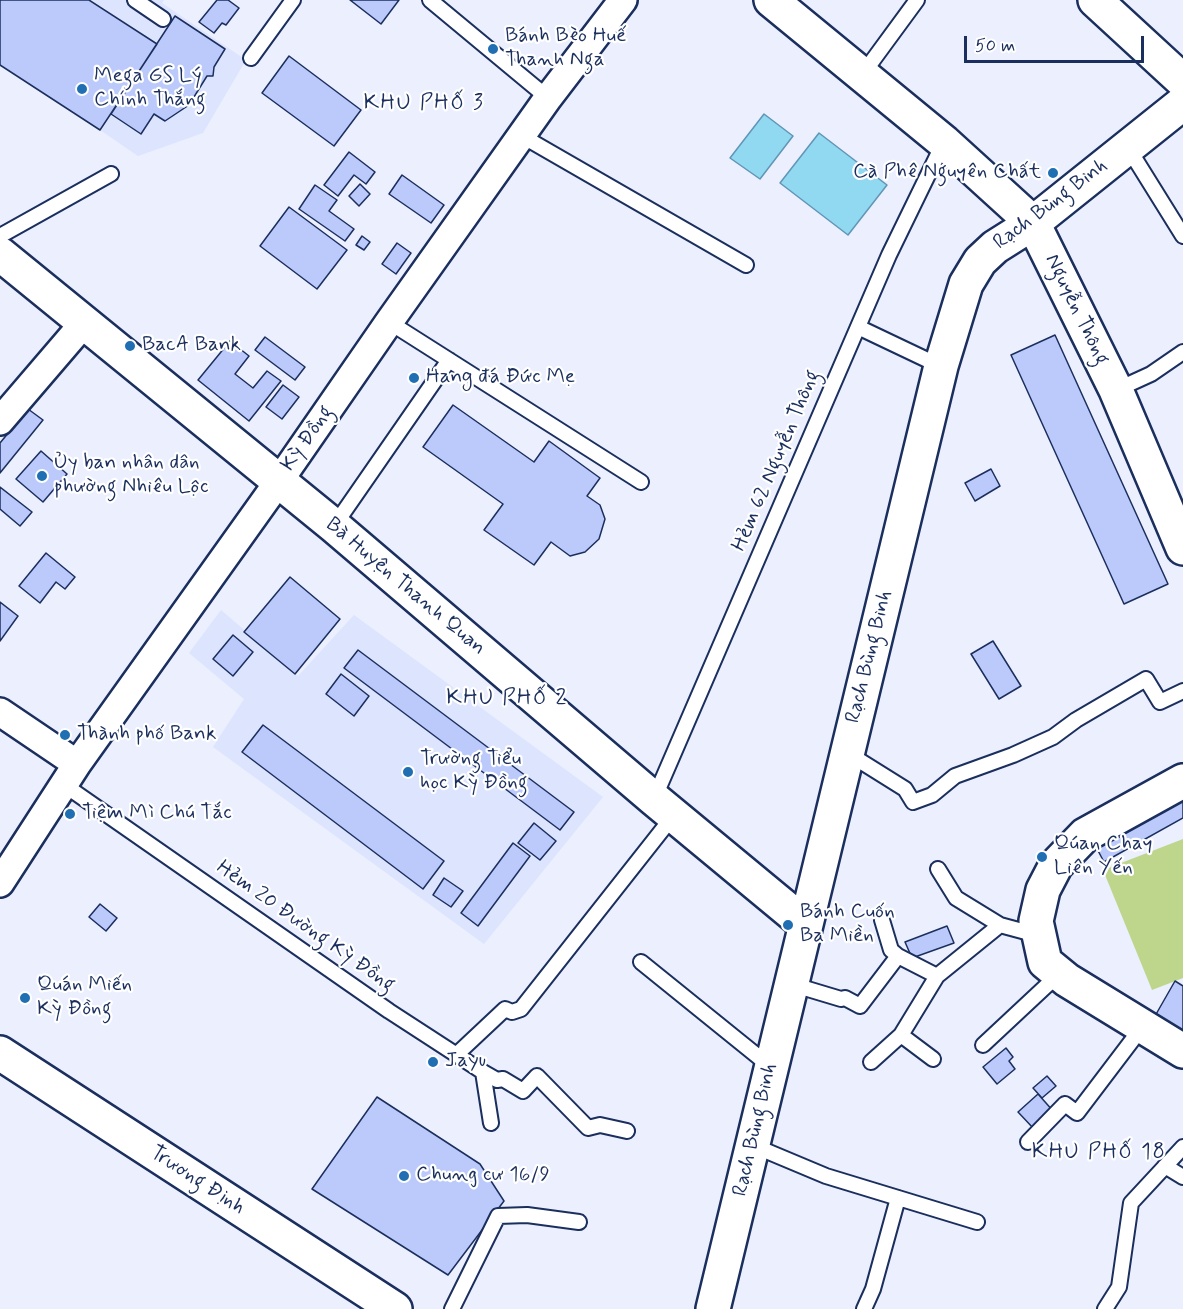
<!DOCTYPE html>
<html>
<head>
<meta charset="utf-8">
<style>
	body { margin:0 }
	#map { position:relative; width:1183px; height:1309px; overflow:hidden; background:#ebeffe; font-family:Mynerve,sans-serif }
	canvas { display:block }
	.scale { position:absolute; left:964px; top:36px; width:180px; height:27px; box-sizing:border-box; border:3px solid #1b2f5e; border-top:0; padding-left:8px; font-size:18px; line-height:21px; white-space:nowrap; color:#1b2f5e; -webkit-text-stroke:4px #fff; paint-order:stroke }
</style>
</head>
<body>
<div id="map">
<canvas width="1183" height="1309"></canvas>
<div class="scale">50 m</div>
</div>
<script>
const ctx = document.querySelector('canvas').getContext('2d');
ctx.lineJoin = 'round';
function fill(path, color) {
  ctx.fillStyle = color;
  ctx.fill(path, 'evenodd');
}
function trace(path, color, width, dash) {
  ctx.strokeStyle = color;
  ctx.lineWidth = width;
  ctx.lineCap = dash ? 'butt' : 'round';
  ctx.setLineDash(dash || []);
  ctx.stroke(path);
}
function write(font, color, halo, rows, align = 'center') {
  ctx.font = font + ' Mynerve,sans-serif';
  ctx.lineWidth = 4.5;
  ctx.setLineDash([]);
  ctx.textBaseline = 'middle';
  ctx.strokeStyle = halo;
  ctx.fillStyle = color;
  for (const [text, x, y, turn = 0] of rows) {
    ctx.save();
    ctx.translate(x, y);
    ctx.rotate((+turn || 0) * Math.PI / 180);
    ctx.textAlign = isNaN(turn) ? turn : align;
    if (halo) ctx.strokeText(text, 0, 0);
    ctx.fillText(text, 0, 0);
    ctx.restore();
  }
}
fill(new Path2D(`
	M 0,0 L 164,0 L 162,3 L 246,60 L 203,133 L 138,156 L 100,130 Z
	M 221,610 L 298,676 L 354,615 L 603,797 L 484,944 L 213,747 L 244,699 L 189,653 Z`), '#dde4fd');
fill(new Path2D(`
	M 1183,839 L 1183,978 L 1152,990 L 1103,870 Z`), '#bed68c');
const water = new Path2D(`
	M 764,114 L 793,136 L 760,179 L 730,158 Z
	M 819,133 L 887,185 L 848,235 L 780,183 Z`);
fill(water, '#90d9f1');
trace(water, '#6195b6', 1.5);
const building = new Path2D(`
	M 0,0 L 89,0 L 157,44 L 100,130 L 0,65 Z
	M 217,0 L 228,0 L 239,8 L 226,25 L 222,23 L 214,33 L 199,22 Z
	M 350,0 L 399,0 L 381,24 Z
	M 175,16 L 225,49 L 214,67 L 213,76 L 207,76 L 189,105 L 165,121 L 154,114 L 141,134 L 111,114 Z
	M 289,56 L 361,110 L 334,146 L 262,93 Z
	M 349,152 L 375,172 L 366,184 L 354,175 L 338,196 L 324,185 Z
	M 402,175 L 444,205 L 431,223 L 389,194 Z
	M 360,184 L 370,194 L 359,206 L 349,196 Z
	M 315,185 L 337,200 L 329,211 L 354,229 L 345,241 L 299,209 Z
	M 289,207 L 347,250 L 317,289 L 260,246 Z
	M 362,236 L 370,242 L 364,250 L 356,245 Z
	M 397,243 L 411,253 L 396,274 L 382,264 Z
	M 1055,335 L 1168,584 L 1124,604 L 1011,355 Z
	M 265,337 L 305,367 L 295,380 L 255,350 Z
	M 230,341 L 249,356 L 235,374 L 253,388 L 267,371 L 281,381 L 249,421 L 198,380 Z
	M 283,385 L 299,397 L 282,419 L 266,407 Z
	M 453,405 L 534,462 L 549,441 L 600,478 L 587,496 L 600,505 L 605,519 L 599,539 L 585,552 L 570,556 L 551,542 L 534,565 L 484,530 L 503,504 L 423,447 Z
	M 28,409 L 43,420 L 0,473 L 0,443 Z
	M 41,451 L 67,474 L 43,502 L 16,479 Z
	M 991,469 L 1000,486 L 975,501 L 965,483 Z
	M 0,487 L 32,512 L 20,526 L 0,509 Z
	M 46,553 L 75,577 L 65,589 L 56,582 L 40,603 L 19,586 Z
	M 290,577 L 340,619 L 295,674 L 244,632 Z
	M 0,602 L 18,616 L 0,641 Z
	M 233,635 L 253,652 L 233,676 L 213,659 Z
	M 993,641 L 1021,686 L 999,699 L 971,654 Z
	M 358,650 L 574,812 L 560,830 L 344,668 Z
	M 341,674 L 369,696 L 354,716 L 326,694 Z
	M 263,725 L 444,861 L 423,889 L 242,752 Z
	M 1183,793 L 1183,818 L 1104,862 L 1094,843 Z
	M 534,823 L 556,841 L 540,860 L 518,843 Z
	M 513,843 L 530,856 L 478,926 L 461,913 Z
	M 444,878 L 463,891 L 451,907 L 433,895 Z
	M 100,904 L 117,918 L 106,931 L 89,917 Z
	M 947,926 L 954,943 L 912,958 L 905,942 Z
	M 1175,981 L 1183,986 L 1183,1032 L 1155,1016 Z
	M 1006,1048 L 1013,1057 L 1009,1061 L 1015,1069 L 997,1084 L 983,1067 Z
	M 1047,1076 L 1056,1086 L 1042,1098 L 1033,1088 Z
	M 1038,1094 L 1054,1112 L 1034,1129 L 1018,1112 Z
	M 377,1097 L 480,1164 L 504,1201 L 448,1275 L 312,1189 Z`);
fill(building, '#bbcafb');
trace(building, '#1b2f5e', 1.5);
const lane = new Path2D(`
	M 135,0 L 163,19
	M 430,0 L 548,98
	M 251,58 L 293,0
	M 862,75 L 917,0
	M 522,136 L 746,265
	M 1127,146 L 1183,236
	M 0,236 L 111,174
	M 389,322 L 641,482
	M 858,327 L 940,366
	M 1116,390 L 1151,374 L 1183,352
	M 334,526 L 449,360
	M 849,754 L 905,789 L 913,802 L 932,795 L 955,776 L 1013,755 L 1053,737 L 1076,720 L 1146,679 L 1160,702 L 1183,691
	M 63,784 L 389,1011 L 483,1072 L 497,1080 L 503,1079 L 523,1091 L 537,1076 L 588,1128 L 600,1125 L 627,1131
	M 654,799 L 889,255 L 944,142
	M 938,869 L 956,898 L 1000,925 L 1037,935
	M 882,920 L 891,950 L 898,956 L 937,976
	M 641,962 L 771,1067
	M 791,984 L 841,999 L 845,998 L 860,1006 L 898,956
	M 901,1035 L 933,1059
	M 983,1045 L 1059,974
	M 456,1055 L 505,1009 L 512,1012 L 521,1009 L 674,815
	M 871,1062 L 901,1035 L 937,976 L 1000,925
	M 483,1072 L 491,1123
	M 1028,1142 L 1065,1104 L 1077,1113 L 1143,1026
	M 752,1145 L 826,1176 L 977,1222
	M 1165,1166 L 1183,1177
	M 452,1309 L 498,1216 L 527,1215 L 579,1222
	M 864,1309 L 873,1289 L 898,1198
	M 1105,1309 L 1119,1287 L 1131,1203 L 1183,1147`);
const street = new Path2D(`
	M 0,421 L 84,323
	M 0,712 L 77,764
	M 0,883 L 77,764 L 279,481 L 389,322 L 548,98 L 623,0`);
const secondary = new Path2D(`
	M 771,0 L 944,142 L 1033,223 L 1116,390 L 1183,548
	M 1095,0 L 1183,81
	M 0,254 L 334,526 L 654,799 L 805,924
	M 1183,781 L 1085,835 L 1056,865 L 1043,890 L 1036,921 L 1045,962 L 1067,980 L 1183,1051
	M 0,1053 L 395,1309
	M 713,1309 L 941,366 L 966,284 L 980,261 L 995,247 L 1033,223 L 1183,103`);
trace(lane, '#1b2f5e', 18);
trace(street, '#1b2f5e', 32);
trace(secondary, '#1b2f5e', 38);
trace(lane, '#fff', 14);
trace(street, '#fff', 27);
trace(secondary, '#fff', 33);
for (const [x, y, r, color] of [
	[493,49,6,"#1f6fb2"],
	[82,89,6,"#1f6fb2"],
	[1053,173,6,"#1f6fb2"],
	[130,346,6,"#1f6fb2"],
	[414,378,6,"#1f6fb2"],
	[42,476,6,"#1f6fb2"],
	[65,735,6,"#1f6fb2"],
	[408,772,6,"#1f6fb2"],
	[70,814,6,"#1f6fb2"],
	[1042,857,6,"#1f6fb2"],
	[788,925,6,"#1f6fb2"],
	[25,998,6,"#1f6fb2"],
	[433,1062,6,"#1f6fb2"],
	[404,1176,6,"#1f6fb2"]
]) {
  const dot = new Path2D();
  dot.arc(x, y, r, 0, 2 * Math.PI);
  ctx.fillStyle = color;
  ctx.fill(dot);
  trace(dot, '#fff', 2);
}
write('21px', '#1b2f5e', '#fff', [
	["Bánh Bèo Huế",505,37],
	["Thanh Nga",505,61],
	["Mega GS Lý",94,77],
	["Chính Thắng",94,101],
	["Cà Phê Nguyên Chất",1041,173,"right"],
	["BacA Bank",142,346],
	["Hang đá Đức Mẹ",426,378],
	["Ủy ban nhân dân",54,464],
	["phường Nhiêu Lộc",54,488],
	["Thành phố Bank",77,735],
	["Trường Tiểu",420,760],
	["học Kỳ Đồng",420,784],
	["Tiệm Mì Chú Tắc",82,814],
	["Qúan Chay",1054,845],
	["Liên Yến",1054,869],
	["Bánh Cuốn",800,913],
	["Ba Miền",800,937],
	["Quán Miến",37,986],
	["Kỳ Đồng",37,1010],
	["Jayu",445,1062],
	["Chung cư 16/9",416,1176]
], 'left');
write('21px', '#1b2f5e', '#fff', [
	["Rạch Bùng Binh",1051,205,-37],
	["Nguyễn Thông",1076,310,64],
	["Kỳ Ðồng",308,439,-55],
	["Hẻm 62 Nguyễn Thông",777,461,-67],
	["Bà Huyện Thanh Quan",405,587,40],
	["Rạch Bùng Binh",870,657,-76],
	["Hẻm 20 Đường Kỳ Ðồng",305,927,35],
	["Rạch Bùng Binh",756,1130,-77],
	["Trương Định",197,1181,33]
]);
ctx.letterSpacing = '1.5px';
write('22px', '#1b2f5e', '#fff', [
	["KHU PHỐ 3",424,104],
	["KHU PHỐ 2",507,699],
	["KHU PHỐ 18",1099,1153]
]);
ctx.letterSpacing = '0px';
</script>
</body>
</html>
